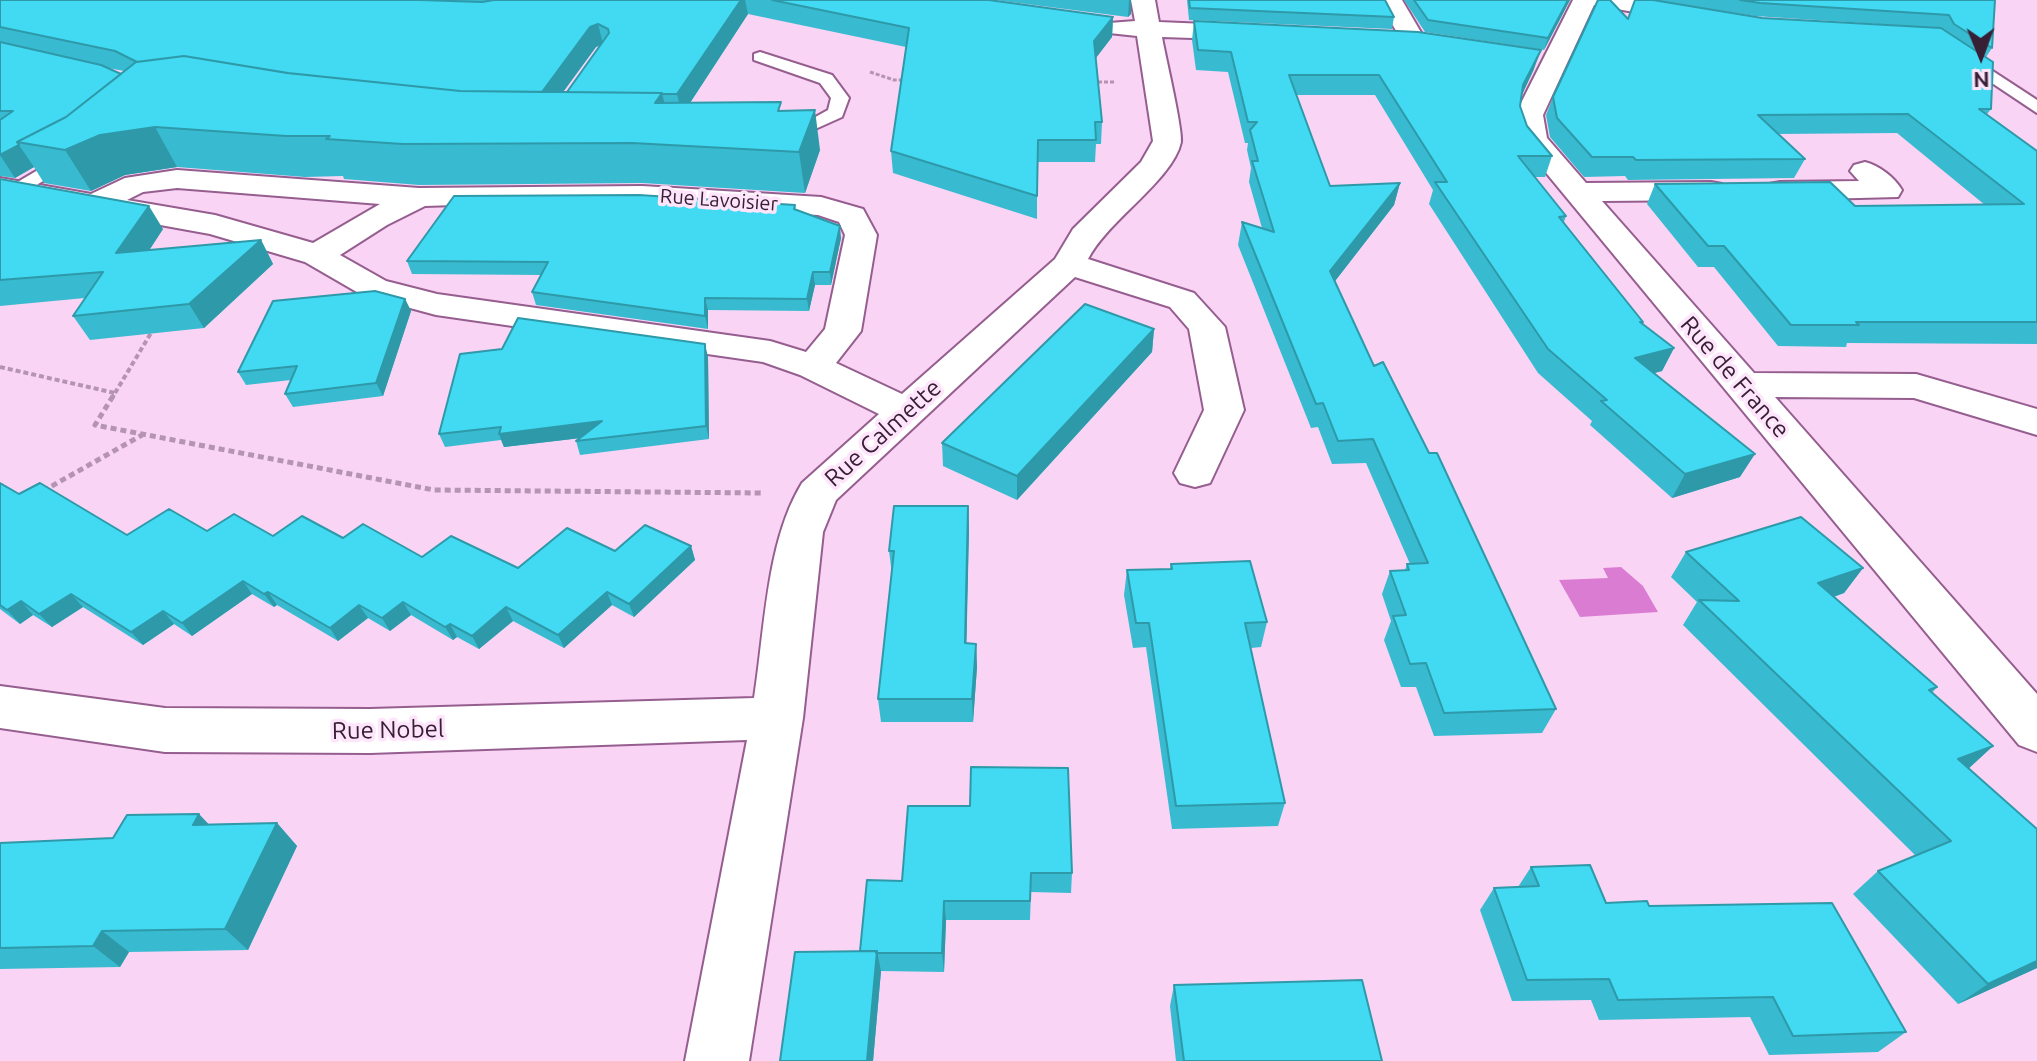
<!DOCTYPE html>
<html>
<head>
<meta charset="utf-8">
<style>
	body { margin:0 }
	#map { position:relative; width:2037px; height:1061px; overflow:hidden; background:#f9d4f4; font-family:Ubuntu,sans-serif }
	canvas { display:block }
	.north { position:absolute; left:1941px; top:16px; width:80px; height:80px; -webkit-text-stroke:6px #ffe5fb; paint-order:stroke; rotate:179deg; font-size:22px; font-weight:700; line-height:32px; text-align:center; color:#372035 }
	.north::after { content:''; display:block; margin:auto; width:28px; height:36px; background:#372035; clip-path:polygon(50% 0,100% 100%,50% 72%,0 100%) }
</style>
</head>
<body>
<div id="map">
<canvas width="2037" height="1061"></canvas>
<div class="north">N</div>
</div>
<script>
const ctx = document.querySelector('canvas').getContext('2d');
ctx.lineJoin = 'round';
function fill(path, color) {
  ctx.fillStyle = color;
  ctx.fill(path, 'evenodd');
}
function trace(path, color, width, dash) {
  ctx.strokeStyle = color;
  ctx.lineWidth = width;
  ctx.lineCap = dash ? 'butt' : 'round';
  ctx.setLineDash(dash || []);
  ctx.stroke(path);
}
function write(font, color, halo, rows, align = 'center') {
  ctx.font = font + ' Ubuntu,sans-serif';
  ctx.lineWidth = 7;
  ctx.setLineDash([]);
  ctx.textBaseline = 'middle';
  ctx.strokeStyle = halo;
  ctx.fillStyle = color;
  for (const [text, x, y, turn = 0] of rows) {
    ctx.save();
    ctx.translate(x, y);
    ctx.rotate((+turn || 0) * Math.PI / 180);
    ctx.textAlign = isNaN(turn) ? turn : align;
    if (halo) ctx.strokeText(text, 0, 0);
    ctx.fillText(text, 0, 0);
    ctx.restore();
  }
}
fill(new Path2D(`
	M 1621,567 L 1643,586 L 1658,612 L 1580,617 L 1559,580 L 1608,578 L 1603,568 Z`), '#db7cd3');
const lane = new Path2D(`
	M 1962,51 L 2037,100 L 2037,113 L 1956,59 L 1954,56 Z
	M 760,52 L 832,75 L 849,98 L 842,117 L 813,130 L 775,129 L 772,125 L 775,121 L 810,120 L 828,110 L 831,98 L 820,83 L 754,60 L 754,54 Z
	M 72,150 L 79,152 L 81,156 L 79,160 L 21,194 L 7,194 L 4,190 Z`);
const street = new Path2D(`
	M 1131,0 L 1155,0 L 1159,22 L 1253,26 L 1262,28 L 1265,33 L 1262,38 L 1253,40 L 1162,37 C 1165,55 1183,129 1181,142 C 1173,180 1108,220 1088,259 L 1194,293 L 1225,327 L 1244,410 L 1210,483 L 1195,487 L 1180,483 L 1174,473 L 1204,410 L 1189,329 L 1170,307 L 1075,277 L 836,500 L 823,532 L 803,718 L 749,1061 L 685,1061 L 747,740 L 370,753 L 165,752 L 0,728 L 0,686 L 165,708 L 370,709 L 754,698 C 765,629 766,542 802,483 L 879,414 L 800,375 L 763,362 L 436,315 L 362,295 L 305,262 L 210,234 L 0,196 L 0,178 L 91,194 L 125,178 L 177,170 L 419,188 L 642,186 L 821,197 L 863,209 L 877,235 L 861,331 L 836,363 L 902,394 L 1055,259 L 1073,229 L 1141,162 L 1153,141 L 1137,36 L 1109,33 L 1106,28 L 1109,23 L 1135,21 ZM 177,188 L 380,204 L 313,243 L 215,215 L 127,200 L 143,192 ZM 516,203 L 642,204 L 818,215 L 839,222 L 845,235 L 825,329 L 806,352 L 770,341 L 437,294 L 386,281 L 340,255 L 387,225 L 425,206 Z
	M 1378,0 L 1402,0 L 1426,41 L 1423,46 L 1405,46 Z
	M 1573,0 L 1644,0 L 1699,10 L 1703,15 L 1699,20 L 1691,22 L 1594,5 L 1543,115 L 1547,138 L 1586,183 L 1711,182 L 1722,184 L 1726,191 L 1722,198 L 1711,200 L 1602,201 L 1754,373 L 1916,374 L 2037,409 L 2037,435 L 1914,398 L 1775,397 L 2037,694 L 2037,752 L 2019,745 L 1519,140 L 1515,115 Z
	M 1865,162 C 1880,166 1894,177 1902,190 L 1898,197 L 1780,200 L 1769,198 L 1765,191 L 1769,184 L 1780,182 L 1859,181 L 1850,171 L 1854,165 Z`);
trace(lane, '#955e8f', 4);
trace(street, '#955e8f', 4);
trace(new Path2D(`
	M 870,72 L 894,80 L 906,80
	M 1092,82 L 1114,82`), '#b494b0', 3, [4, 2]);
trace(new Path2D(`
	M 0,367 L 115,393 L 112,398
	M 115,393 L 154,328`), '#b494b0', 4, [5, 3]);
trace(new Path2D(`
	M 113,396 L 95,425 L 434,490 L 763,493
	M 43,491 L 142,435`), '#b494b0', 5, [6, 4]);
fill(lane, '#fff');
fill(street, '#fff');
fill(new Path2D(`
	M 0,0 L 454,2 L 434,0 L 989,0 L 1113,17 L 1112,37 L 1095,58 L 1102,122 L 1101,144 L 1096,144 L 1095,162 L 1037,162 L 1037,219 L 893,173 L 891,151 L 906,47 L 748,14 L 690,103 L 782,111 L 820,150 L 805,193 L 642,183 L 419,185 L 344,179 L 343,176 L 305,177 L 177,167 L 125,175 L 91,191 L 44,183 L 34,167 L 15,178 L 0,176 ZM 601,45 L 567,92 L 563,92 L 596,47 ZM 108,68 L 124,71 L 121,74 Z
	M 995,0 L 1131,0 L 1131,14 L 1128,17 Z
	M 1187,0 L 1385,0 L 1394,17 L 1392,29 L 1189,20 Z
	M 1404,0 L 1570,0 L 1544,50 L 1425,32 Z
	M 1654,0 L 1995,0 L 1992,48 L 1986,57 L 1991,109 L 1987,114 L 2037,151 L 2037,344 L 1847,343 L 1846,347 L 1778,346 L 1714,267 L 1698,267 L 1647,204 L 1655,184 L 1855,206 L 1985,205 L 1897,133 L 1778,134 L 1805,159 L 1794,178 L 1628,180 L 1625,176 L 1584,177 L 1550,137 L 1546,115 L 1553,97 L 1762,18 L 1941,28 L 1754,16 Z
	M 1194,21 L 1534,69 L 1522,95 L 1520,106 L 1527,126 L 1552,156 L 1545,177 L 1535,177 L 1566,216 L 1564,222 L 1643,322 L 1643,324 L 1674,348 L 1662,371 L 1654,373 L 1740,477 L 1672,498 L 1590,425 L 1592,421 L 1538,373 L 1429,204 L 1433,190 L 1375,95 L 1297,95 L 1330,186 L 1400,183 L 1394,205 L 1335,281 L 1374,366 L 1556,709 L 1542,733 L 1434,736 L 1416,687 L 1401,687 L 1384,640 L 1391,621 L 1382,594 L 1390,571 L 1405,570 L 1407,564 L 1410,564 L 1366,463 L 1332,464 L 1318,427 L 1311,428 L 1238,245 L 1242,222 L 1262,228 L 1249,182 L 1251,168 L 1247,150 L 1248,143 L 1245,143 L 1228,72 L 1196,70 L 1192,40 Z
	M 0,179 L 163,229 L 149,250 L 261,240 L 273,264 L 204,328 L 90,340 L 73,316 L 85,298 L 0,306 Z
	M 795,205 L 796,210 L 841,238 L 831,285 L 815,285 L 809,311 L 708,310 L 708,329 L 536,305 L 532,292 L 541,275 L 412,274 L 407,261 Z
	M 405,299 L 411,311 L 383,396 L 293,407 L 285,394 L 291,380 L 246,385 L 238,372 Z
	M 1154,329 L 1152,352 L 1017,500 L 943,466 L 942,443 Z
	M 708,357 L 709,439 L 580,455 L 576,441 L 580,438 L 504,447 L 501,440 L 445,447 L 439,434 Z
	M 0,483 L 19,494 L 127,535 L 207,531 L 273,536 L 343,538 L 422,557 L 518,568 L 615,551 L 691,546 L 695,560 L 634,617 L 612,605 L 564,648 L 513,621 L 479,649 L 457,637 L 453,640 L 411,615 L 390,631 L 368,618 L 338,641 L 277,605 L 274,607 L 252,594 L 192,636 L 174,624 L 143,645 L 83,607 L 52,627 L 33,615 L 20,624 L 0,609 Z
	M 968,506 L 969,529 L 966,644 L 976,644 L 977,667 L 973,722 L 881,722 L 878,699 L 892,574 L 889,551 Z
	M 1686,552 L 1863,568 L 1844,593 L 1834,597 L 1937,687 L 1932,693 L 1993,746 L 1969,768 L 2037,968 L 1958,1004 L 1853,894 L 1878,871 L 1916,856 L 1683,625 L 1697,602 L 1671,577 Z
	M 1171,564 L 1267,622 L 1261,647 L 1251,648 L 1285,803 L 1278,826 L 1172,829 L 1146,647 L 1133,648 L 1124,595 L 1127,570 L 1170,569 Z
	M 908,806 L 1072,873 L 1071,893 L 1031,892 L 1030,920 L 946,920 L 944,972 L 881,971 L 873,1061 L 860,951 L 902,881 Z
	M 277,823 L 297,846 L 248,950 L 129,952 L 120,967 L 0,969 L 0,843 L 113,838 L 209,824 Z
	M 1531,867 L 1606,903 L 1649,906 L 1906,1032 L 1878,1052 L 1769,1055 L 1750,1017 L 1599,1020 L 1591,1000 L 1512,1001 L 1480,910 L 1494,888 L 1518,887 Z
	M 1174,985 L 1382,1061 L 1176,1061 L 1170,1006 Z`), '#38bbd0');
fill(new Path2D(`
	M 741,0 L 745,0 L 748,14 L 682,115 L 677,94 Z
	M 1129,0 L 1131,0 L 1131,14 L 1128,17 Z
	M 1568,0 L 1570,0 L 1544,50 L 1548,38 Z
	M 1113,17 L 1112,37 L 1093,62 L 1094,41 Z
	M 598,24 L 603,44 L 596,47 L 547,114 L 541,93 L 590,27 Z
	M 1541,50 L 1534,69 L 1517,105 L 1523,85 Z
	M 662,93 L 671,132 L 655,103 Z
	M 815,110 L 820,150 L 805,193 L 799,152 Z
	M 155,127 L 177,167 L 125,175 L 91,191 L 65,150 L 100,135 Z
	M 19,145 L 34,167 L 15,178 L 0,155 Z
	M 1400,183 L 1394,205 L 1325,294 L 1330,271 Z
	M 149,206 L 163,229 L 132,277 L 116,253 Z
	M 840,226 L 841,238 L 831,285 L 830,272 Z
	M 261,240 L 273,264 L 204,328 L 189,304 Z
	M 813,272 L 815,285 L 809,311 L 807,299 Z
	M 705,298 L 708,310 L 708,329 L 705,316 Z
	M 405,299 L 411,311 L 383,396 L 376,383 Z
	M 1154,329 L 1152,352 L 1017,500 L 1017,476 Z
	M 705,344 L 708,357 L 709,439 L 706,426 Z
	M 1674,348 L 1662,371 L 1624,381 L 1635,358 Z
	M 602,421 L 607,435 L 504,447 L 499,434 Z
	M 1755,454 L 1740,477 L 1672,498 L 1685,474 Z
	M 968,506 L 969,529 L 966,666 L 965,643 Z
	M 691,546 L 695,560 L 634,617 L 629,604 Z
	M 1863,568 L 1844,593 L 1799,608 L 1818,583 Z
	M 243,581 L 252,594 L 192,636 L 182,623 Z
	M 268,592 L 277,605 L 274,607 L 264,594 Z
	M 607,592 L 612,605 L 564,648 L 558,635 Z
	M 71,594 L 83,607 L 52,627 L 39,614 Z
	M 21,601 L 33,615 L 20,624 L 7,610 Z
	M 403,602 L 411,615 L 390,631 L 382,618 Z
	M 359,605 L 368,618 L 338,641 L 330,628 Z
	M 506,607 L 513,621 L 479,649 L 472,636 Z
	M 163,611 L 174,624 L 143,645 L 131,632 Z
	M 450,624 L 457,637 L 453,640 L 445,627 Z
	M 976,644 L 977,667 L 973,722 L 972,699 Z
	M 1993,746 L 1967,770 L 1958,759 Z
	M 199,814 L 221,837 L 193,825 Z
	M 277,823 L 297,846 L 248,950 L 225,929 Z
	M 944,901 L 946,920 L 944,972 L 942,953 Z
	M 102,931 L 129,952 L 120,967 L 93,946 Z
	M 877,951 L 881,971 L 873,1061 L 867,1061 Z
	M 2037,961 L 2037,968 L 1958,1004 L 1988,984 Z`), '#2e99a9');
const building = new Path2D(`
	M 0,0 L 420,0 L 482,2 L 494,0 L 741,0 L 677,94 L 662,94 L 662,93 L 567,92 L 609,33 L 608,29 L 598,24 L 590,27 L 542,92 L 460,91 L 288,73 L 184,56 L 137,62 L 115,51 L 0,27 Z
	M 772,0 L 989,0 L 1113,17 L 1094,41 L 1102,122 L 1095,122 L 1096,140 L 1038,140 L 1037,196 L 891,151 L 909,28 Z
	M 1189,0 L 1385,0 L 1394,17 L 1190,8 Z
	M 1414,0 L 1568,0 L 1548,38 L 1428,20 Z
	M 1598,0 L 1610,0 L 1628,19 L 1635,0 L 1653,0 L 1762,18 L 1941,28 L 1993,62 L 1991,109 L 1979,109 L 2037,151 L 2037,322 L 1856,322 L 1859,325 L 1791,325 L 1724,246 L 1708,246 L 1655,184 L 1830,182 L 1855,206 L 2024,204 L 1908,114 L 1758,115 L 1805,159 L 1636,160 L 1633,157 L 1592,157 L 1557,118 L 1553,97 Z
	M 1740,0 L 1995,0 L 1992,48 L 1954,24 L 1949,15 L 1760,3 Z
	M 1194,21 L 1418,32 L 1541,50 L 1523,85 L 1520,106 L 1527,126 L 1552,156 L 1518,156 L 1566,216 L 1559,217 L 1643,322 L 1640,322 L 1674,348 L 1635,358 L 1755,454 L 1685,474 L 1601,401 L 1607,400 L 1548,349 L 1435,182 L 1447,182 L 1379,75 L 1289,75 L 1330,186 L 1400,183 L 1330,271 L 1374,366 L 1383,362 L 1429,453 L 1437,453 L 1556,709 L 1444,713 L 1426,663 L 1410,664 L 1393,616 L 1406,615 L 1390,571 L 1409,570 L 1407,564 L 1428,563 L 1373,439 L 1338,441 L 1323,403 L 1316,404 L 1242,222 L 1274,232 L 1252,161 L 1258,161 L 1250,130 L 1257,122 L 1248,122 L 1231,52 L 1198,50 Z
	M 0,42 L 101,65 L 121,74 L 66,117 L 17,142 L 19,145 L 0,155 L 0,120 L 13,111 L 0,111 Z
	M 184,56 L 287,73 L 460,91 L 662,93 L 655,103 L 781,102 L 778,111 L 815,110 L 799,152 L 632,143 L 403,144 L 326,139 L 330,136 L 286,136 L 155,127 L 100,135 L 65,150 L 17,142 L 66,117 L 136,62 Z
	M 0,179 L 149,206 L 116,253 L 261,240 L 189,304 L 73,316 L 103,272 L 0,280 Z
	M 639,195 L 795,205 L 794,209 L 840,226 L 830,272 L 813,272 L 807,299 L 705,298 L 705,316 L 532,292 L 548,262 L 407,261 L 454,196 Z
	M 375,291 L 405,299 L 376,383 L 285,394 L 297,366 L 238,372 L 273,301 Z
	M 1085,304 L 1154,329 L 1017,476 L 942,443 Z
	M 518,318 L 705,344 L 706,426 L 576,441 L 602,421 L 499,434 L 501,427 L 439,434 L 460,354 L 502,349 Z
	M 0,483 L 19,494 L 40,483 L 127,535 L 169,509 L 207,531 L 234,514 L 273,536 L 302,516 L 343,538 L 363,524 L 422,557 L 451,536 L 518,568 L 567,528 L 615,551 L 645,525 L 691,546 L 629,604 L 607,592 L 558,635 L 506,607 L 472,636 L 450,624 L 445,627 L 403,602 L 382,618 L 359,605 L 330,628 L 268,592 L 264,594 L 243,581 L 182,623 L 163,611 L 131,632 L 71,594 L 39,614 L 21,601 L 7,610 L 0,605 Z
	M 894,506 L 968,506 L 965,643 L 976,644 L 972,699 L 878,699 L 894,551 L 889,551 Z
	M 1801,517 L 1863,568 L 1818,583 L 1937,687 L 1929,690 L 1993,746 L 1958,759 L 2037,829 L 2037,961 L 1988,984 L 1878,871 L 1951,841 L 1699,600 L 1739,601 L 1686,552 Z
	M 1250,561 L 1267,622 L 1245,623 L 1285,803 L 1176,806 L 1149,623 L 1136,623 L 1127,570 L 1172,569 L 1171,564 Z
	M 971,767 L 1068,768 L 1072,873 L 1031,873 L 1030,901 L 944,901 L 942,953 L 876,953 L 877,951 L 860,951 L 867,880 L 902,881 L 908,806 L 970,806 Z
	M 199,814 L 193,825 L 277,823 L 225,929 L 102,931 L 93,946 L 0,948 L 0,843 L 113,838 L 127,815 Z
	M 1590,865 L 1606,903 L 1647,901 L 1649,906 L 1832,903 L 1906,1032 L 1793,1036 L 1773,997 L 1618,1000 L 1609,979 L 1527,980 L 1494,888 L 1539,886 L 1531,867 Z
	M 877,951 L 867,1061 L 780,1061 L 795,952 Z
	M 1362,980 L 1382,1061 L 1184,1061 L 1174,985 Z`);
fill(building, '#41daf2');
trace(building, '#2e99a9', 2);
write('20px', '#372035', '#ffe5fb', [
	["Rue Lavoisier",719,200,4]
]);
write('24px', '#372035', '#ffe5fb', [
	["Rue de France",1735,377,49],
	["Rue Calmette",883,433,-42],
	["Rue Nobel",388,730,-1]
]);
</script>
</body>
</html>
